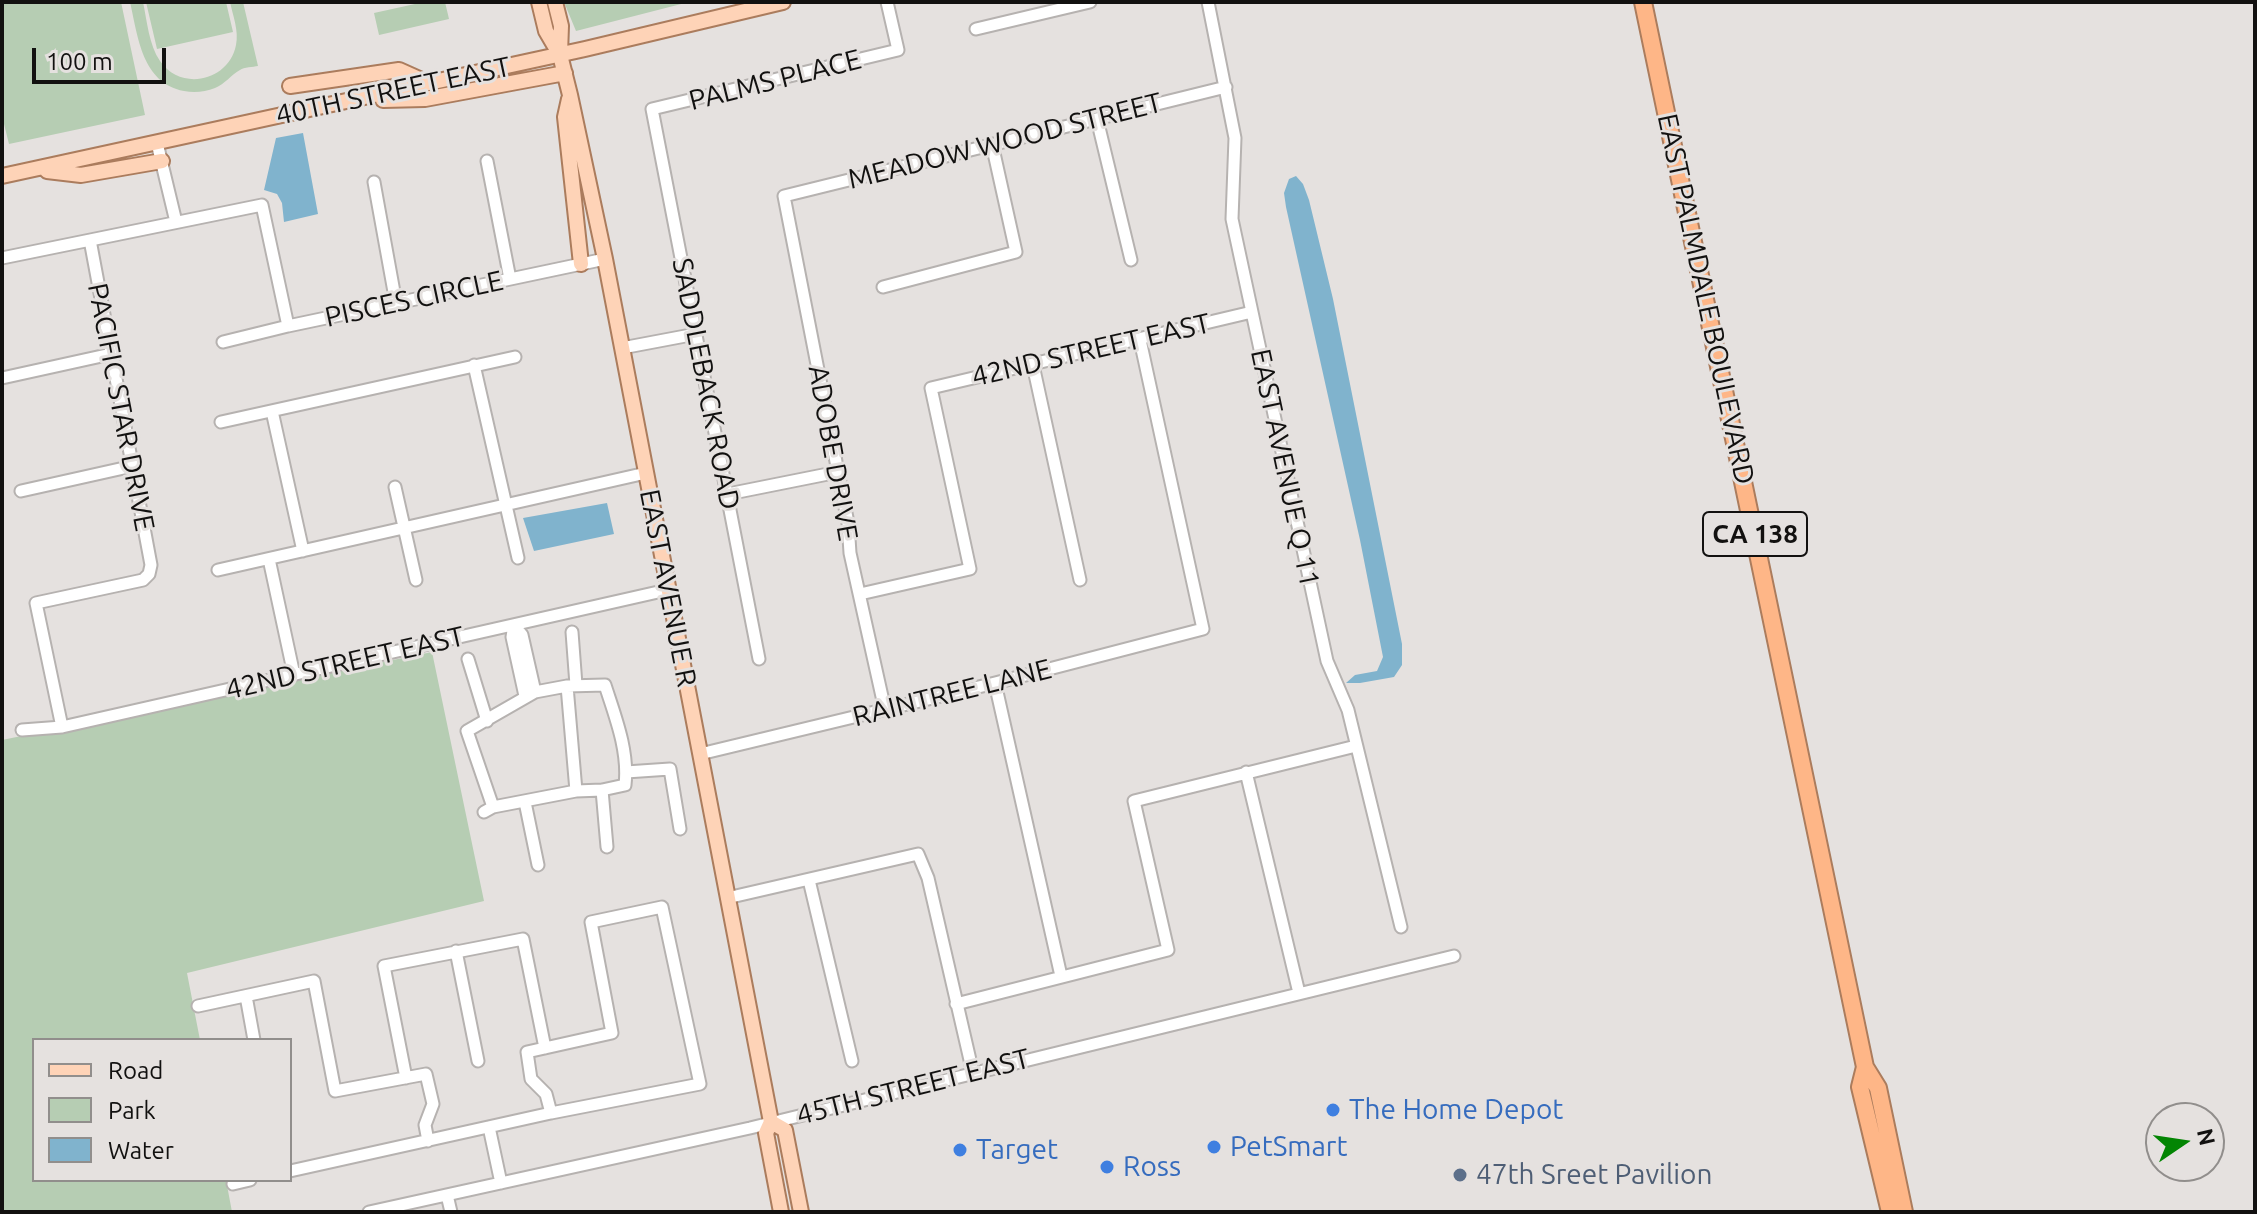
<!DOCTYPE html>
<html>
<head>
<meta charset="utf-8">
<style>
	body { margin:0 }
	#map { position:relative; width:2257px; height:1214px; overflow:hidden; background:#e5e1df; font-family:Ubuntu,sans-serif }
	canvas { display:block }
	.frame { position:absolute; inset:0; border:4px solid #121110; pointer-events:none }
	.legend { position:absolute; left:32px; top:1038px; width:260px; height:144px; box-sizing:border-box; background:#e5e1df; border:2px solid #918e8c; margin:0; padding:10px 14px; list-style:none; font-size:24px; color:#121110 }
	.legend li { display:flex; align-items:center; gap:16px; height:40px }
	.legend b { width:40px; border:2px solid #918e8c }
	.north { position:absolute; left:2145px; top:1102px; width:80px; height:80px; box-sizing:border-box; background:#e5e1df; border:2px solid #918e8c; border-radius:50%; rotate:77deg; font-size:22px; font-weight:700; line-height:32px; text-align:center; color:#121110 }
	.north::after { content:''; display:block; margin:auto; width:28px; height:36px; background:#038503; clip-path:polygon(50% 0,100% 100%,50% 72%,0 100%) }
	.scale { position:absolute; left:32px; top:48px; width:134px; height:36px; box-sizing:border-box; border:4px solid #121110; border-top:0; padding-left:10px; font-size:24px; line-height:28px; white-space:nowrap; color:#121110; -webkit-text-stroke:6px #e5e1df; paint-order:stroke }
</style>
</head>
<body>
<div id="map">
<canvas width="2257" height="1214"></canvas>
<div class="frame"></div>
<ul class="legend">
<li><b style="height:10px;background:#fed3b7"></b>Road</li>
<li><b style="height:22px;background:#b6cdb3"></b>Park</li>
<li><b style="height:22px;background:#80b3cd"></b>Water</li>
</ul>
<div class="north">N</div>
<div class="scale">100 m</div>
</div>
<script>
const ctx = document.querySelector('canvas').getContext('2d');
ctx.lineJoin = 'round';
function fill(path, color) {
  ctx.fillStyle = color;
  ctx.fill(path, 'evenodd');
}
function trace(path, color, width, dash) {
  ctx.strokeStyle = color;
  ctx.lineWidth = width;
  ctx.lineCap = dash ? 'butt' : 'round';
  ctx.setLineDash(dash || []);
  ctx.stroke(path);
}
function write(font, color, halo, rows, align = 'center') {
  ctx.font = font + ' Ubuntu,sans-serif';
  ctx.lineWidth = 6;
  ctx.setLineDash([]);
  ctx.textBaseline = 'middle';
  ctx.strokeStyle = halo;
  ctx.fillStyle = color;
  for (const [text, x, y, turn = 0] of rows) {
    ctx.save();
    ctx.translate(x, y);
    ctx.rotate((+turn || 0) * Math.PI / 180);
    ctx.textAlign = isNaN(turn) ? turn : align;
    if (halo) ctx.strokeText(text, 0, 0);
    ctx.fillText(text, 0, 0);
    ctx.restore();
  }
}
fill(new Path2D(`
	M 2,2 L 121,2 L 145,115 L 9,144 L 2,116 Z
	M 130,2 L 143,2 C 147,21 149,45 160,61 C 181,92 229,81 236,45 C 239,31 233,16 230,2 L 243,2 L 258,66 C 253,67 244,67 240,70 C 231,75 225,84 215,88 C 205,92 194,93 184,91 C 142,83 138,37 130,2 Z
	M 146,2 L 226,2 L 233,32 L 157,49 Z
	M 424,2 L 445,2 L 449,19 L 379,35 L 374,13 Z
	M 564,2 L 689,2 L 576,31 Z
	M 432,652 L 484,901 L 187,973 L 200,1040 L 34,1040 L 34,1180 L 226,1180 L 232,1212 L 2,1212 L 2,740 Z`), '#b6cdb3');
fill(new Path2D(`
	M 303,133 L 318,214 L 284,222 L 282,203 L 277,194 L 264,190 L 276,138 Z
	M 1296,176 L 1303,184 L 1309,200 L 1333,299 L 1402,644 L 1402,665 L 1394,677 L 1360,683 L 1346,683 L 1355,675 L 1377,671 L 1383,657 L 1360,540 L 1286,207 L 1284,193 L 1289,179 Z
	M 607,503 L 614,534 L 534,551 L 523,518 Z`), '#80b3cd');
const minor = new Path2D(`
	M 1208,2 L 1235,138 L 1232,219 L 1327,661 L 1348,710 L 1401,927
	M 976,29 L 1090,2
	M 1097,119 L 1131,260
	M 157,143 L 176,222
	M 487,161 L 510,279
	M 374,182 L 396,303
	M 2,258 L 262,205 L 288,326
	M 883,287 L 1016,252 L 992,144
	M 223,342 L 288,326 L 605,259
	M 622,348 L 696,334
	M 474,365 L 518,558
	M 1033,365 L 1080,580
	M 2,378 L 111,354
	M 272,411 L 303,551
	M 221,422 L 515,357
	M 395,487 L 416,580
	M 21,491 L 133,466
	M 728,494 L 838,472
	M 269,559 L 294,675
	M 218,570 L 646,473
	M 860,594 L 970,569 L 931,388 L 1252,312
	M 572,632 L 576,685
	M 468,659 L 487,721
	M 759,659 L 652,109 L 898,50 L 887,2
	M 995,683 L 1061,976
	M 567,686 L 576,791
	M 525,696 L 512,637 L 514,625 L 522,635 L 535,692
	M 885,710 L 850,553 L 848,523 L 784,196 L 1226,87
	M 62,727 L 36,603 L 143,580 L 149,574 L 151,565 L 90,240
	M 22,730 L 62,727 L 667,590
	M 700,754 L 995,683 L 1203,629 L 1140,340
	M 626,772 L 670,769 L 680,829
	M 1246,772 L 1299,993
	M 602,790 L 607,847
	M 525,802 L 538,865
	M 484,812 L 493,807 L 576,791 L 602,790 L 625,785 C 629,751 615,716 605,685 L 567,686 L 535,692 L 467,731 L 493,807
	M 809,880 L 852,1061
	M 727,898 L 918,854 L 928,878 L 973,1073
	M 456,951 L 478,1061
	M 246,996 L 254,1040
	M 956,1004 L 1168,950 L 1134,801 L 1356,746
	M 198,1006 L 314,981 L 335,1091 L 426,1074 L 433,1104 L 425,1125 L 428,1141
	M 406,1078 L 384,966 L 523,939 L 545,1048
	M 489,1127 L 501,1183
	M 290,1171 L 551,1113 L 700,1084 L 662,907 L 591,922 L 612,1033 L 527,1052 L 531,1079 L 546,1094 L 551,1113
	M 233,1184 L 250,1180
	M 447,1195 L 451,1212
	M 369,1212 L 750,1128 L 1454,956`);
const major = new Path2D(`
	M 539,2 L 546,31 L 560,55 L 570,95 L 605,259 L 771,1122 L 766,1133 L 781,1212
	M 555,2 L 561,26 L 560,54
	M 290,86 L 399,70 L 428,83
	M 569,99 L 565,117 L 581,264
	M 383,100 L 425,99 L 565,73
	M 47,171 L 81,175 L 162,161
	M 2,176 L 585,49 L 783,2
	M 771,1122 L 785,1130 L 801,1212`);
const highway = new Path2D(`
	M 1643,2 L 1865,1067 L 1878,1088 L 1904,1212
	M 1865,1067 L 1860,1087 L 1890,1212`);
trace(minor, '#b6b2b0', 15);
trace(major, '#ab7c5d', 18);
trace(highway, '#ab7c5d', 20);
trace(minor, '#fff', 11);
trace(major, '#fed3b7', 14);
trace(highway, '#feb687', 16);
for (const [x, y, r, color] of [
	[1333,1110,8,"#3f7fe0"],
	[1214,1147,8,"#3f7fe0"],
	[960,1150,8,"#3f7fe0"],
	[1107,1167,8,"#3f7fe0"],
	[1460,1175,8,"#5c6f8a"]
]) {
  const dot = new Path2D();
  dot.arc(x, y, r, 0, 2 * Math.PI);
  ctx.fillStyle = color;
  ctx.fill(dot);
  trace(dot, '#e5e1df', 3);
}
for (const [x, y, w] of [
	[1755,534,104]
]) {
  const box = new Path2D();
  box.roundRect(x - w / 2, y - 22, w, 44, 6);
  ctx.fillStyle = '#e5e1df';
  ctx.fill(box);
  trace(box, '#121110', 2);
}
write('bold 26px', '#121110', null, [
	["CA 138",1755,534]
]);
write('28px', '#121110', '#e5e1df', [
	["PALMS PLACE",775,80,-14],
	["40TH STREET EAST",393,91,-12],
	["MEADOW WOOD STREET",1005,141,-14],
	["PISCES CIRCLE",414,299,-12],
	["EAST PALMDALE BOULEVARD",1706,299,78],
	["42ND STREET EAST",1091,350,-13],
	["SADDLEBACK ROAD",706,384,79],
	["PACIFIC STAR DRIVE",121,407,79],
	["ADOBE DRIVE",833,453,80],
	["EAST AVENUE Q 11",1285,468,78],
	["EAST AVENUE R",668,588,79],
	["42ND STREET EAST",345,663,-13],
	["RAINTREE LANE",952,693,-14],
	["45TH STREET EAST",913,1087,-14]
]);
write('28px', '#366cbe', '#e5e1df', [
	["The Home Depot",1349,1110],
	["PetSmart",1230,1147],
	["Target",976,1150],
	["Ross",1123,1167]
], 'left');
write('28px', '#4e5e75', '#e5e1df', [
	["47th Sreet Pavilion",1476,1175]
], 'left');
</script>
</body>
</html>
